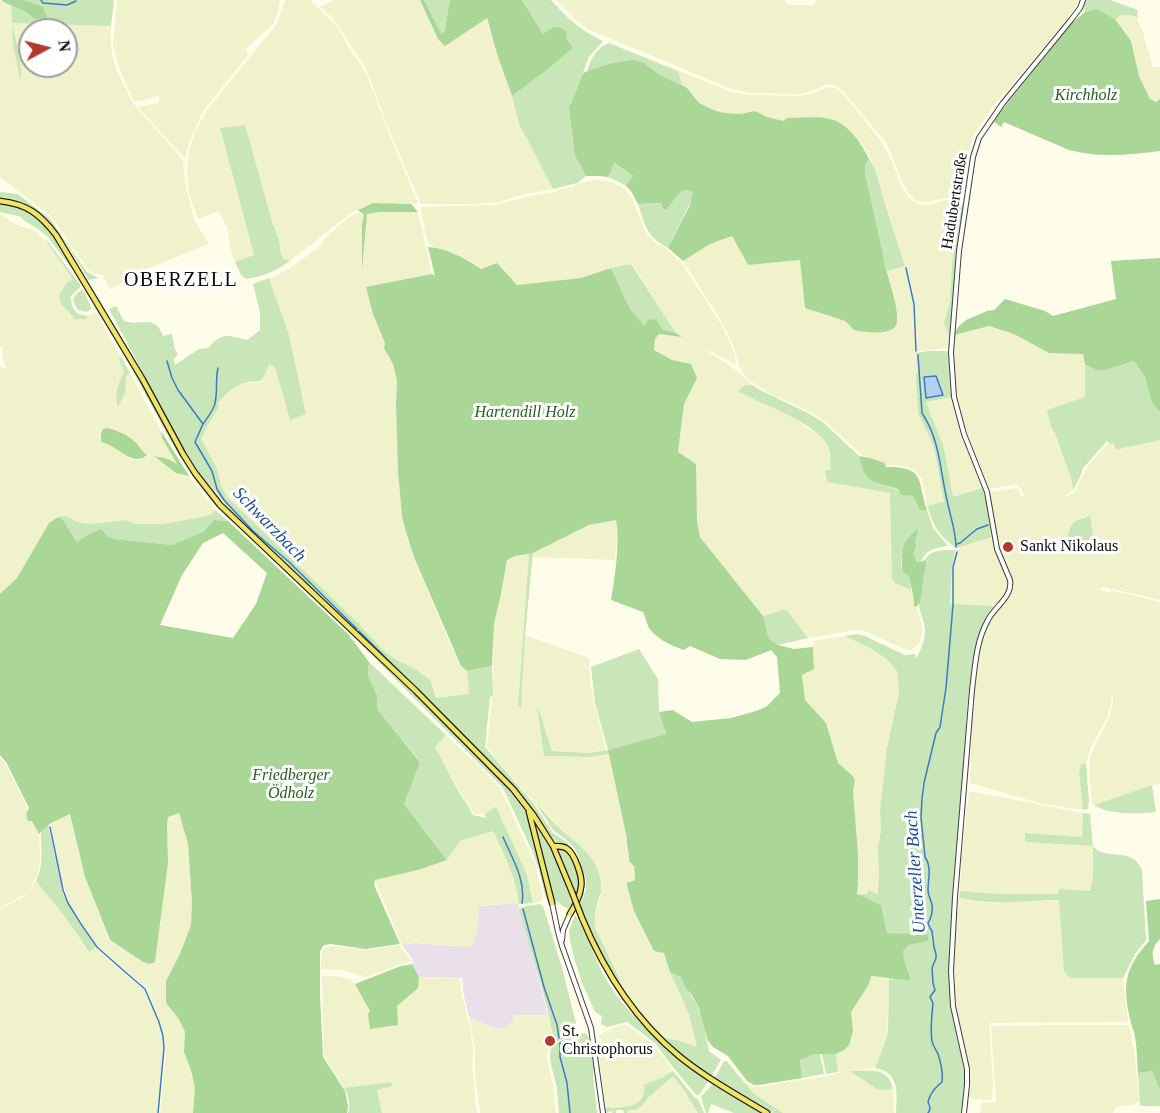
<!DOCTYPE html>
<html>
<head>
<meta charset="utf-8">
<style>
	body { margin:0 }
	#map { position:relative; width:1160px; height:1113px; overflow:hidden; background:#fefdea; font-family:Georgia,serif }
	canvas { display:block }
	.north { position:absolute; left:18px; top:18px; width:60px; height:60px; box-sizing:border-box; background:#fff; border:2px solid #9d9d9d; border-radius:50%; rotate:83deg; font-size:16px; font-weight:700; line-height:24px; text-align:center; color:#0b0b0b }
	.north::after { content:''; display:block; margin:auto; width:21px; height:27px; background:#b3392b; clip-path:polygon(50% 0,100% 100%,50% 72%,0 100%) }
</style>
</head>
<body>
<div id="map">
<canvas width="1160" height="1113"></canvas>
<div class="north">N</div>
</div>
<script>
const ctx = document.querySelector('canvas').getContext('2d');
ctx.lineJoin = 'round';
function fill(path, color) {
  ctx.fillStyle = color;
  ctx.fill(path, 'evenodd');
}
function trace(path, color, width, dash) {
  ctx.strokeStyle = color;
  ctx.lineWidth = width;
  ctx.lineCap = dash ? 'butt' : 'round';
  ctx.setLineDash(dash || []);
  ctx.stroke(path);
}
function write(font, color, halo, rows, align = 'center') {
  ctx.font = font + ' Georgia,serif';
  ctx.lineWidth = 6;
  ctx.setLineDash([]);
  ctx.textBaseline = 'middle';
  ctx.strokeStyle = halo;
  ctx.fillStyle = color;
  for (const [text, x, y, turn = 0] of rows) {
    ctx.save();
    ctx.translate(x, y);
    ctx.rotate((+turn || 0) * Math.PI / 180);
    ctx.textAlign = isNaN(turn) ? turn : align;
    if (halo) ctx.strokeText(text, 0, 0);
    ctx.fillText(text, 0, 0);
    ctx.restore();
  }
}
fill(new Path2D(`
	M 518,903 L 548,1015 L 513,1016 L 513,1021 L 504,1028 L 496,1029 L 469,1017 L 464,996 L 462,978 L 419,977 L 412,964 L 413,960 L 402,945 L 415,943 L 472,947 L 477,932 L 478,906 Z`), '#eae0ea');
fill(new Path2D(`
	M 0,0 L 11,6 L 12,23 L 111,26 L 111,45 L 112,55 L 115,66 L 132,102 L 177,153 L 183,161 L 186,187 L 192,212 L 195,221 L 209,244 L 156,265 L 110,289 L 103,276 L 89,271 L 52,217 L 0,177 ZM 30,30 L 66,30 L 66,66 L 30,66 Z
	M 117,0 L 280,0 L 277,15 L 273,24 L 246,49 L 248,55 L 204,110 L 199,120 L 189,142 L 185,159 L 138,107 L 159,103 L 159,96 L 134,102 L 120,70 L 113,46 Z
	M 285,0 L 310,0 L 336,25 L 349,48 L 361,65 L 366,73 L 392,141 L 417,201 L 417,204 L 373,203 L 361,208 L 351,213 L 291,260 L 283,259 L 281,254 L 279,240 L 272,221 L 245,126 L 220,129 L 254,255 L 235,262 L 232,255 L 227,228 L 219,211 L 198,219 L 193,205 L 189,194 L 187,173 L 189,151 L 195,132 L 207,110 L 277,24 Z
	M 334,0 L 420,0 L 438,39 L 486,18 L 497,54 L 512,96 L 519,124 L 553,189 L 517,196 L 500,202 L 473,204 L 421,204 L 387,125 L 369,76 L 364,65 L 332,17 L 320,7 Z
	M 556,0 L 785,0 L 787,5 L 814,5 L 816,0 L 1078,0 L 1077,4 L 1068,18 L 994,105 L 977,129 L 972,139 L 968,155 L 961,199 L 951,197 L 926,202 L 917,201 L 908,193 L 902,181 L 890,151 L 883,139 L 844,92 L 836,86 L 827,84 L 810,92 L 800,94 L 750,93 L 731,89 L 588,29 L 577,21 Z
	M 1122,15 L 1135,16 L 1142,29 L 1153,67 L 1160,67 L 1160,99 L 1156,102 L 1150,99 L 1139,76 L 1131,41 L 1115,19 Z
	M 677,70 L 731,92 L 750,95 L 800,96 L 811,94 L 829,87 L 835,88 L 843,94 L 881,141 L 891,159 L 902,188 L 910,199 L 920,204 L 927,205 L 948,200 L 959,201 L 960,208 L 952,264 L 950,303 L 944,323 L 949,335 L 949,348 L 917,351 L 915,305 L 909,274 L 907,269 L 905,268 L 913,302 L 915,343 L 918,373 L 916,375 L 917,401 L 919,415 L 934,447 L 944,503 L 927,506 L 923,482 L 920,476 L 914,470 L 900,465 L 886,465 L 885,463 L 878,460 L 863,456 L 822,419 L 797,405 L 772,395 L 746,378 L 739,366 L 734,348 L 729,335 L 716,312 L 683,261 L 710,244 L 732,236 L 748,265 L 800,260 L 805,308 L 845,321 L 854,330 L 858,331 L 885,331 L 894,328 L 897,323 L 894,295 L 887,271 L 905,266 L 885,204 L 875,169 L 862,143 L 844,126 L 830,119 L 803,117 L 787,118 L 785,121 L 767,117 L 755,111 L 740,114 L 725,113 L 716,111 L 699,103 L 686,87 L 682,85 Z
	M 599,180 L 611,182 L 624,188 L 632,198 L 646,233 L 654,242 L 665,248 L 681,262 L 722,326 L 734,352 L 736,364 L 701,347 L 737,371 L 752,385 L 746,385 L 741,388 L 790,415 L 819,436 L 826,443 L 829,449 L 831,470 L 827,482 L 890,493 L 892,579 L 895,583 L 911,590 L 915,603 L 914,606 L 916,607 L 922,626 L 922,635 L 920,643 L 914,648 L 910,650 L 904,649 L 867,632 L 857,630 L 808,638 L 786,609 L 763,616 L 700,537 L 697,521 L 678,452 L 684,404 L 696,378 L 691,364 L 672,360 L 654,351 L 655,339 L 659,334 L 681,336 L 676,333 L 632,264 L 611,268 L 581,278 L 517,285 L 497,263 L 481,269 L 473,262 L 430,245 L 426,237 L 421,209 L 421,207 L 496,205 L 530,196 L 554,192 L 588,181 Z
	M 380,212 L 418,212 L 432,274 L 366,288 L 385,343 L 384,348 L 393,364 L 397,380 L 396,404 L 398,472 L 402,516 L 406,532 L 414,557 L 447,637 L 461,666 L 467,671 L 469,694 L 436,698 L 397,660 L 385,652 L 358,623 L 227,497 L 221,485 L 217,468 L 200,439 L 218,403 L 239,384 L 261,382 L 269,364 L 275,367 L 290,420 L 306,414 L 289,335 L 269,278 L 274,277 L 290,268 L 317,249 L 321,245 L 324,239 L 349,217 L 360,213 L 364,215 L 362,224 L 362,259 L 367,214 Z
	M 0,215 L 4,216 L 15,224 L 35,231 L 45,240 L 72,278 L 68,312 L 86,319 L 88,316 L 94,313 L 97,315 L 121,357 L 119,359 L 124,372 L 118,385 L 116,397 L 126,381 L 126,376 L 130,373 L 161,431 L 162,438 L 183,475 L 189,476 L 215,510 L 211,515 L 164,524 L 135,524 L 126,520 L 90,524 L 77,522 L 66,516 L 49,523 L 17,579 L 0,594 L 0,366 L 6,369 L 3,358 L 2,347 L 0,347 ZM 135,441 L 142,451 L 143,459 L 137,460 L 128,458 L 124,453 L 109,443 Z
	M 988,326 L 1014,334 L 1049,353 L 1084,353 L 1085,364 L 1085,397 L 1051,427 L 1055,433 L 1072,481 L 1073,490 L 1060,499 L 1074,493 L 1088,465 L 1109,443 L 1113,443 L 1116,450 L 1128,446 L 1149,444 L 1160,440 L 1160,600 L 1117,590 L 1103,587 L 1100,589 L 1091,587 L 1110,593 L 1110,590 L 1124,593 L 1160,602 L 1160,784 L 1152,785 L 1094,805 L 1092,802 L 1089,768 L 1090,759 L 1095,746 L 1110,716 L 1113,701 L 1112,691 L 1111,703 L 1107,718 L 1090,749 L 1086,764 L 1081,764 L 1079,773 L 1083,810 L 1043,804 L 970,783 L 971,730 L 978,660 L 982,640 L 986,626 L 997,610 L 994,606 L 950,605 L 952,567 L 956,548 L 991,536 L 985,493 L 1018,488 L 1021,497 L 1025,496 L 1021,489 L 1017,484 L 989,489 L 967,433 L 957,397 L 954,375 L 954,335 Z
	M 952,397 L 962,435 L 983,488 L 953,498 L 944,448 L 926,402 Z
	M 616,520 L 617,537 L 615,560 L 532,557 L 533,553 L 589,525 Z
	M 529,553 L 518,707 L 521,707 L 525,635 L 589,658 L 590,679 L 594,703 L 606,750 L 589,753 L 552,751 L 540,713 L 537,709 L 544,756 L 589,757 L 609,754 L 627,840 L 626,847 L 634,866 L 633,873 L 635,880 L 627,883 L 627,886 L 634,911 L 644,930 L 664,953 L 670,972 L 689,1014 L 698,1048 L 681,1041 L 664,1038 L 646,1020 L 620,986 L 619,976 L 595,928 L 594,921 L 602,889 L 587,852 L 568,835 L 558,827 L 545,811 L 536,804 L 496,759 L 487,745 L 493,694 L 494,624 L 501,594 L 507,560 L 515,556 Z
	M 845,636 L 873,649 L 887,659 L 897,671 L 899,692 L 887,748 L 880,809 L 881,830 L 878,848 L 879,881 L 876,894 L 868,892 L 856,895 L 858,884 L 858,853 L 853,792 L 855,780 L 852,774 L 838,763 L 826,723 L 805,700 L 802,675 L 814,669 L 813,641 Z
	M 446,735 L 490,777 L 501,790 L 535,863 L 542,893 L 543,899 L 541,901 L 533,903 L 531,890 L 495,807 L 485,814 L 474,814 L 469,804 L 461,794 L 435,747 Z
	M 0,758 L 5,763 L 28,810 L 26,815 L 35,823 L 39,834 L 40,858 L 38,874 L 27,893 L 0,908 Z
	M 969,791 L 1083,813 L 1082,837 L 1025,833 L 1025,842 L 1093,846 L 1093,876 L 1090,891 L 1059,889 L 1058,894 L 999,894 L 960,891 L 961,859 Z
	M 179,813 L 188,844 L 192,902 L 191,925 L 180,954 L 166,981 L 166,1003 L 180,1019 L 185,1032 L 184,1052 L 191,1070 L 195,1088 L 193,1113 L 160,1113 L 166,1053 L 164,1034 L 156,1011 L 147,987 L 124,970 L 97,945 L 72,907 L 61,879 L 51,823 L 70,814 L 85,877 L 109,940 L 143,962 L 150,964 L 155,962 L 168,863 L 167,825 L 168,816 Z
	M 493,831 L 510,866 L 517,887 L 519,904 L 518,903 L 478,906 L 477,932 L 473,947 L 416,943 L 402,945 L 375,880 L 418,870 L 447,860 L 460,841 Z
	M 36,881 L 65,917 L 88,952 L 96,947 L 122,972 L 145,990 L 160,1026 L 163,1041 L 163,1058 L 157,1113 L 0,1113 L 0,909 L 24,897 Z
	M 959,897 L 971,901 L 991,903 L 1059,900 L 1071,978 L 1123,978 L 1128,1022 L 989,1023 L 993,1083 L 992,1100 L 972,1099 L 969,1097 L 970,1083 L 969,1069 L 958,1017 L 955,992 L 954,936 Z
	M 399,945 L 411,960 L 410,962 L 400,964 L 366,977 L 342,970 L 321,969 L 322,952 L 326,947 L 333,946 L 364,950 Z
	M 322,976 L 336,976 L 351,979 L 362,994 L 370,1011 L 397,1006 L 418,988 L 419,977 L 460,978 L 462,995 L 470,1027 L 473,1048 L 472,1066 L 477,1113 L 382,1113 L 377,1090 L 391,1082 L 344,1088 L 324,1056 Z
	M 871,976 L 889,978 L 887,1037 L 875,1068 L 851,1071 L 878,1090 L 893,1089 L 894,1113 L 783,1113 L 754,1094 L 746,1087 L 746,1083 L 753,1087 L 760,1087 L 788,1082 L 824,1077 L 842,1072 L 838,1072 L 836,1054 L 844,1050 L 853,1031 L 851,1012 Z
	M 513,1015 L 548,1015 L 553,1037 L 546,1042 L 548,1063 L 553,1086 L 556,1113 L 480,1113 L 475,1073 L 475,1048 L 469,1017 L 496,1029 L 504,1028 L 513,1021 Z
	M 620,1025 L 627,1025 L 654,1045 L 673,1071 L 663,1077 L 644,1085 L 645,1091 L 643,1098 L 635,1106 L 606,1108 L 597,1044 L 600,1044 L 602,1042 L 599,1035 Z
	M 1051,1025 L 1129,1025 L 1135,1056 L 1139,1101 L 1133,1105 L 1120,1106 L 1114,1109 L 1113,1113 L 980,1113 L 982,1102 L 995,1103 L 996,1099 L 991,1026 Z
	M 673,1076 L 685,1092 L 698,1113 L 627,1113 L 627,1110 L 636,1110 L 643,1105 L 648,1098 Z`), '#f0f2cc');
fill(new Path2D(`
	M 24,0 L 114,0 L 111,26 L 12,23 C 16,43 22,63 21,84 L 13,43 L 11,6 L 29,12 L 34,19 L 47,17 Z
	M 424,0 L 450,0 L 448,9 L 445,31 L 441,35 Z
	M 522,0 L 551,0 C 568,19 580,30 603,41 L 589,57 L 569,108 L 575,156 L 586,176 L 577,183 L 553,189 L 519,124 L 512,96 L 547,70 L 573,48 L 543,34 Z
	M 1085,0 L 1110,0 L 1138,10 L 1137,20 L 1135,16 L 1122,15 L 1115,19 L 1097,9 L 1085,12 L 1083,7 Z
	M 609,43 L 678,71 L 682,85 L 660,75 L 644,63 L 608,64 L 587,72 C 590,60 596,48 609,43 Z
	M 245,125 L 272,221 L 279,240 L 281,254 L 283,259 L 291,260 C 276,271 266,276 246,279 L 241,275 L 235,262 L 254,255 L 220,128 Z
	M 869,159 L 875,169 L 885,204 L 905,266 L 887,271 L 883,261 L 882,249 L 865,173 L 865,165 Z
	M 613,163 L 633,176 L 626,186 L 617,181 L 608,177 Z
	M 688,190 L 694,192 L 693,197 L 668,248 C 646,236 646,227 638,204 L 661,203 L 667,209 L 681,191 Z
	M 0,192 L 18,194 L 50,219 L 87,272 L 99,278 L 89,280 C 67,246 45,200 0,197 Z
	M 959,201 L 962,203 L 963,207 L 955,270 L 949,348 L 949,335 L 944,323 L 950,303 L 952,264 L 960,209 Z
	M 0,203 C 45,208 61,247 82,282 L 47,236 L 35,227 L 23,220 L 22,217 L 0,212 Z
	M 47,240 L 81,286 L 70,297 L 73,308 L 78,314 L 88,316 L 86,319 L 75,319 L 61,304 L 59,296 L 66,283 L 72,280 L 72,278 L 46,241 Z
	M 631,264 L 676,333 L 644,327 L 630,309 L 611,268 Z
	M 269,278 L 289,335 L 306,414 L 290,420 L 275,367 L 269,364 C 259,390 263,377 241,384 C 232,387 224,397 218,403 L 219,407 L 209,423 L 201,439 L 217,468 L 221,485 L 227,497 L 244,513 L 358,623 L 385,652 L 397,660 L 415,669 L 430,680 L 436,698 L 469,694 L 467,671 L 492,666 L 493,696 L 490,697 L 485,747 L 533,803 L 553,833 L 568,843 L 567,845 L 554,841 L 528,803 L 493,765 L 356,630 L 237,518 L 197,470 L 178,439 L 109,309 L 116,306 L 124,321 C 142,327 154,313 163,336 L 172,334 L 175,350 L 178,354 L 174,359 L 175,365 L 199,349 L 208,348 C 222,332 228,335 247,340 L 260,330 L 260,313 L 253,284 Z
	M 83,289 L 91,307 L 90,310 L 86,312 L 78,310 L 73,301 L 76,294 Z
	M 95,308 L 97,309 C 145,377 171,460 232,519 L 230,520 C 190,482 169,437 143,390 C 131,367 118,344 105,322 Z
	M 928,351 L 946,351 L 950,355 L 952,397 L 926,402 L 944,448 L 953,497 L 983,488 L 989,514 L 991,537 L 956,548 C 938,535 934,526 927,506 L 944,502 L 934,447 L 919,415 L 917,401 L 916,374 L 918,373 L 916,353 Z
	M 121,357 L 130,373 L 126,376 L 125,393 L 118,407 C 114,392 118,385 124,372 L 119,359 Z
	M 1134,361 L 1145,377 L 1152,403 L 1160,412 L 1160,440 C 1145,445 1131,445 1116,450 L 1113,443 L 1109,443 L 1107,441 L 1083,468 L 1080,477 L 1073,490 L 1072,481 L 1055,433 L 1051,427 L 1047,410 L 1085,397 L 1085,364 L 1096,370 L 1106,370 Z
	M 746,385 L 752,385 L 760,390 L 810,414 L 824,423 L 859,456 C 864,483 877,482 898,490 L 901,495 L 913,496 L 920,510 L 923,511 L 927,510 L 933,528 L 948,546 C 935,548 926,549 921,562 L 919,563 L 913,557 L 913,554 L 916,547 L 915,540 L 917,535 L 917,529 L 914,533 L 909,536 L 902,553 L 901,566 L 909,576 L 911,590 L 895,583 L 892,579 L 890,493 L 827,482 L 825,470 L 831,470 C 830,462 831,453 828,446 C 815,422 762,404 739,392 L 741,388 Z
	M 215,510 L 228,521 L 214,520 L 204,531 L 174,545 L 114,539 L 107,536 L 89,534 L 77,542 L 63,520 L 58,517 L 66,516 L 77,522 L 90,524 L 126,520 L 135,524 L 164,524 L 211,515 Z
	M 1090,516 L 1094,544 L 1074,546 L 1068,535 C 1072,520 1076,521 1090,516 Z
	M 955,550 L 952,567 L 950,604 L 994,606 C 967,646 968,710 964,757 C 959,816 955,876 951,935 L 949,971 L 951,1007 L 964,1069 L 964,1085 L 962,1113 L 896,1113 C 897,1093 900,1072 875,1068 L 887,1037 L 888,1030 L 889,978 L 892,980 L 908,969 L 903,962 L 903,951 L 909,945 L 928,941 L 928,936 L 887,933 L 881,905 L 856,895 L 868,893 L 868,890 L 877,894 L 879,881 L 878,848 L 881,830 L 880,809 L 887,748 L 899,692 L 897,671 L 887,659 L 872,649 L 845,636 L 857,634 L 865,636 L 905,655 L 915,654 L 916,659 C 922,648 927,636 924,623 C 922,616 919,610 919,603 L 925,560 C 930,549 945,550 955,550 Z
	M 529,553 L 533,553 L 525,635 L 521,707 L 518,707 Z
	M 786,609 L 808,638 L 778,645 L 769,639 L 763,616 Z
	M 361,644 L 365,646 L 501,780 L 524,809 L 530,818 L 549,898 L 546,899 L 539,870 L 533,853 L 503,788 Z
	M 639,649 L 658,679 L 659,712 L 666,734 L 608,750 L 609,754 L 589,757 L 544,756 L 537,707 L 540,713 L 552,751 L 589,753 L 608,750 L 595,703 L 591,667 Z
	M 369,662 L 446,735 L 435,747 L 461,796 L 468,805 L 473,815 L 486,818 L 485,814 L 495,807 L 497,809 L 527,875 L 533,903 L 519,904 C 516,876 505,856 493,831 L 460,841 L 447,860 L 404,804 L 420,761 L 377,709 L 377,695 L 368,676 Z
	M 1081,764 L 1086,764 L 1089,800 L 1088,809 L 1083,810 L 1079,773 Z
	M 1152,785 L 1156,812 C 1139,814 1109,815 1094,805 Z
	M 536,804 C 545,811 551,821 559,828 C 578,844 601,859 601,887 C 602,891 600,896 598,900 C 596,909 594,919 595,928 L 619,977 L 620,986 L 596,943 L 580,905 L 586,890 L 586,880 L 579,857 L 575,849 L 569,842 L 553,830 Z
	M 1083,813 L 1090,814 L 1093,846 C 1102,859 1124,850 1136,861 C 1138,863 1141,868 1142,870 L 1146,940 L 1135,954 L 1123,978 L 1070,978 L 1064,971 L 1059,900 C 1027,900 989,907 959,897 L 960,891 L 999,894 L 1058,894 L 1059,889 L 1090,891 L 1093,876 L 1093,846 L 1025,842 L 1025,833 L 1082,837 Z
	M 48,825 L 63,894 L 79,923 L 96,947 L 89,952 L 65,917 L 36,881 C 44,865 41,850 41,833 Z
	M 536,825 C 553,842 564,880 572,904 L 568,909 L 554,900 L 540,846 Z
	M 556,847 L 565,848 C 576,861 583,880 577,896 L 568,873 Z
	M 540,904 L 543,906 L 562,968 L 577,1027 C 572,1040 555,1038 548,1050 L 546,1042 L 553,1036 L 547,1007 L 519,909 L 526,906 Z
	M 575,915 C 588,935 595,960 607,981 C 632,1022 672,1050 709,1080 L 699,1095 L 696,1095 L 669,1062 L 655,1043 L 627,1022 L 607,1027 L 601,1024 L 602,1016 L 595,1012 L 582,983 L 575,961 L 570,941 L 569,931 Z
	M 670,972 L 681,977 C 686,989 695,999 700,1012 C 705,1024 706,1038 709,1051 L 721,1060 L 711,1076 L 679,1053 L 664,1038 L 681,1041 L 697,1047 L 689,1014 Z
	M 585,1033 L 588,1036 L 594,1070 L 593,1075 L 597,1113 L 559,1113 C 558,1105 558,1097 557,1089 C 556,1078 545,1055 553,1046 C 559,1040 577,1034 585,1033 Z
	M 814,1054 L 820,1054 L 824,1074 L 802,1078 L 800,1060 Z
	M 822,1054 L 836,1054 L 838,1072 L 826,1074 Z
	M 724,1061 L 727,1061 L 729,1064 L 754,1094 L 783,1113 L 773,1113 L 715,1078 Z
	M 673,1071 L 695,1098 L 698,1099 L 704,1113 L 698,1113 L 685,1092 L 673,1076 L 648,1098 L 643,1105 L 636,1110 L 628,1110 L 627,1113 L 624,1113 L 623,1110 L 616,1110 L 616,1113 L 612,1113 L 612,1111 L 606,1113 L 606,1108 C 623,1107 647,1109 644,1085 L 663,1077 Z
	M 850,1071 C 869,1071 888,1066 893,1089 L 878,1090 Z
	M 1152,1071 L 1160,1090 L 1160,1106 L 1143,1106 L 1140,1105 L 1138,1073 Z
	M 391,1082 L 392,1086 L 377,1090 L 382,1113 L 348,1113 C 351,1105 349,1095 344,1088 Z
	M 713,1083 L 762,1113 L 734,1113 L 711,1104 L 708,1113 L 706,1113 L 701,1097 Z`), '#c8e6b7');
fill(new Path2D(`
	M 1,0 L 24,0 L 43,7 L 47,18 L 34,19 C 26,8 11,8 1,0 Z
	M 420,0 L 424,0 L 441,34 L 445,31 L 448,9 L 450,0 L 522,0 L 543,34 C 553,28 556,23 567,32 L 566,38 L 573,48 L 547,70 L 512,96 L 497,54 L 487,18 L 445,46 L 438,39 Z
	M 1097,9 L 1115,19 L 1131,41 L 1139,76 L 1150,99 L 1156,102 L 1160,99 L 1160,151 C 1129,155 1099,158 1069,150 L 1004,122 L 1001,127 L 993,121 L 1073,22 L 1085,12 Z
	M 633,60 L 644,63 L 660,75 L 686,87 L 699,103 L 716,111 L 725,113 L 740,114 L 755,111 L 767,117 L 784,121 L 787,118 C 801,118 816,116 830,119 C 848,123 862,144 869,159 L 865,165 L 865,173 L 882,249 C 883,253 883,258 884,263 C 887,273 903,319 895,327 C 887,335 868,332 858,331 L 854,330 L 845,321 L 805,308 L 800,260 L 748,265 L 732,236 L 710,244 L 683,261 L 668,248 L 690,205 L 693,192 L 688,190 L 681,191 L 667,209 L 663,209 L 661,203 L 638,204 L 631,191 L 626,186 L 633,176 L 614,163 L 608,177 L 599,176 L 586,176 L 575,156 L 569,108 L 583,73 L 608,64 Z
	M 373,203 L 411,204 L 418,212 L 380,212 L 367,214 L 362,270 L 362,224 L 364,215 L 358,210 Z
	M 428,247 C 443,247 469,260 481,269 L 497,263 L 517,285 L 581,278 L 611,268 L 630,309 L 644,326 L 649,319 L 656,320 L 663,330 L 676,333 L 682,337 L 659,334 L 655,339 L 654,350 L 672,360 L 691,364 L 697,378 L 684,404 L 678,452 L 696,464 L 697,521 L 700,537 L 763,616 L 769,639 L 778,645 L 794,649 L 813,647 L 814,669 L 802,675 L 805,700 L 826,723 L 838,763 L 852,775 L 855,780 L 853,792 L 858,853 L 858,884 L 857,894 L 881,905 L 887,933 L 928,935 L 928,941 L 909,945 L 903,951 C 903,963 908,968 910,980 C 897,980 885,977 871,976 L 869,984 L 851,1012 L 853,1031 L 849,1045 L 844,1050 L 836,1054 L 814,1054 L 800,1060 L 802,1078 L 759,1085 L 754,1085 L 747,1081 L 728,1056 L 713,1047 L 708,1041 L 699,1008 L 692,995 L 686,988 L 681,977 L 670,972 L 664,953 L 654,951 L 634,911 L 627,886 L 627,883 L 635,880 L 634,866 L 629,861 C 630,853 626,848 627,839 L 608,750 L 666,734 L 659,712 L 673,710 L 692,722 L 731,718 L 756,711 L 766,707 L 780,693 L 777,657 L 771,650 L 746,660 L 720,659 L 690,646 L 684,650 C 672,646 654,638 648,626 C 646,621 645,616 643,612 L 611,600 C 615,576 620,544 616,520 L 589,525 L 533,553 L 515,556 L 507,560 L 501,594 L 494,624 L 492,666 L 467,671 L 461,666 L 414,557 L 406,532 L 402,516 L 398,472 L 396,404 L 397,380 L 393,364 L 384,348 L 385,343 L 373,314 L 366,287 L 432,274 L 435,276 Z
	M 1160,258 L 1160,412 L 1152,403 L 1145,377 L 1134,361 L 1106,370 L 1096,370 L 1085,364 L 1083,354 L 1049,353 L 1014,334 L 989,326 L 954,335 L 958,327 L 966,320 L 987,311 L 994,310 L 1005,299 L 1045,311 L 1053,316 L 1116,299 L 1111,261 Z
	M 107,428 C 116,430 126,434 134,441 C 139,445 141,451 147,455 C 132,468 118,445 101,442 L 101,434 L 103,429 Z
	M 161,431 L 189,476 L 176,473 L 154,456 L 168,459 L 177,464 L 162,438 Z
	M 859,456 L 870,458 L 885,463 L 886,467 C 926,467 917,480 927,510 L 923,511 L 920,510 L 913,496 L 901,495 L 898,489 C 876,482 864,484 859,456 Z
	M 58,517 L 63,520 L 77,542 L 89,534 L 101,529 L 107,536 L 114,539 L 173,545 L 204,531 L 214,520 L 228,521 L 348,634 L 369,662 L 368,676 L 377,695 L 377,709 L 420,762 L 404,804 L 447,860 L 418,870 L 375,880 L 374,885 L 400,944 L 365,949 L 331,944 L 324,945 L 320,951 L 320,995 L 323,1057 L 345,1091 L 348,1106 L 347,1113 L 193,1113 L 195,1088 L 191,1070 L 184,1052 L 185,1032 L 179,1019 L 166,1003 L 166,981 L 180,954 L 191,925 L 192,902 L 188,844 L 179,813 L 168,817 L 167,825 L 168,863 L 155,962 L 150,964 L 143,962 L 110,940 L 85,877 L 70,814 L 51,823 L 39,834 L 32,821 L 28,821 L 26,814 L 29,808 L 6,762 L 0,755 L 0,594 L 17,578 L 49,523 ZM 223,533 L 267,573 L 256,604 L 233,638 L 160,625 L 182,575 L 203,543 Z
	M 918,528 L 917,535 L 915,540 L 916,547 L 913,554 L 917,562 L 921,562 L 925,560 L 926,562 L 920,602 L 916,607 L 914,606 C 915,600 910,583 909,576 L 903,572 C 901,562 901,546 908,538 C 911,534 915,532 918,528 Z
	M 1160,899 L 1160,939 C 1152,947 1151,954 1155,965 L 1160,964 L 1160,1090 L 1152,1071 L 1138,1073 C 1137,1061 1137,1048 1135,1036 C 1134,1031 1132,1027 1131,1023 C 1122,986 1124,969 1149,941 L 1146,901 Z
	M 412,964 L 419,977 L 418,988 L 397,1006 L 398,1025 L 370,1029 L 368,1014 L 370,1011 L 355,984 L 401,966 Z`), '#aad697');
const water = new Path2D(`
	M 936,376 L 943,395 L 926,398 L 924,377 Z`);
fill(water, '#b2d1f2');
trace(water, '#3d7bc6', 1.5);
trace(new Path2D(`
	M 41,0 L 43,3 L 67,5 L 76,1
	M 906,268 L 914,304 L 916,351
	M 918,355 L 922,413 C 940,440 940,470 947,500 C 950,516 956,531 956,547
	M 167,361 L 172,378 L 178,390 L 203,424 L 195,442 L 212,471 L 217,489 L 224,500 L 253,531 L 289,562 L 357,629
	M 203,424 C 207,418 214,410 215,403 C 218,390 215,381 218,368
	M 957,544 L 960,543 L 977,529 L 988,525
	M 359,631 L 402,674
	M 50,827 L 63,890 L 68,903 L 81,924 L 97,947 L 124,971 L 145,989 L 159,1022 L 163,1036 L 164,1048 L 158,1113
	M 503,837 C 512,858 526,880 522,903
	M 523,909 L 544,987 L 557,1025 L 559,1038
	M 560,1043 L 560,1057 L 567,1083 L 570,1113
	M 928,1113 C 931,1109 930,1106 928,1102 C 930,1093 935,1088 942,1082 C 943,1073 941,1063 938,1054 C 936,1049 933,1047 932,1041 C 930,1029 932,1015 933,1003 L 930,997 L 935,990 L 933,983 L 932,968 L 936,958 L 936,954 L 934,947 L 932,931 L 930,928 L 928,923 C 931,919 933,910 932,905 C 931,899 928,896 928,890 C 928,879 932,867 925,857 L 921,817 L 922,799 L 924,783 L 936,733 L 940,727 L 946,688 L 953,605 L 953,567 L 957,552`), '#3d7bc6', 1.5);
const minor = new Path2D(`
	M 552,903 L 558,932 L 562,946 L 591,1028 L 603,1113
	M 562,940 L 563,930 L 570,914
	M 964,1113 L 967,1085 L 967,1069 L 953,1006 L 951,971 L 955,897 L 972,690 C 975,667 976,641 988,620 C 995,606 1013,597 1010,580 L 997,549 L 987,492 L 964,434 L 954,397 L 951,352 L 959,251 L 973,157 L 979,138 L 1003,103 L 1071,20 L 1080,8 L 1083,0`);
const major = new Path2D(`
	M 0,201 C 27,204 40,214 56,235 L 143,380 L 183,454 L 195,473 L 220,505 L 416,691 L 513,789 L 534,816 L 553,846 L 572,892
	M 529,812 L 552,903
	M 553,846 C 557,846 562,846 566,848 C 575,853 583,878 581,887 C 580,897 575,906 570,914
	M 582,918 C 604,971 634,1019 679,1056 C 706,1078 737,1095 767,1113`);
trace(minor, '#3e3e3e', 6);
trace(major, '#1c1c1c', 7);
trace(minor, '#fff', 4);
trace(major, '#f1e467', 4.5);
const majorBridge = new Path2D(`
	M 572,892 L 582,918`);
trace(majorBridge, '#1c1c1c', 7, []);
trace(majorBridge, '#f1e467', 4.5);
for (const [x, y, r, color] of [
	[1008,547,6,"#b3392b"],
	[550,1041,6,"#b3392b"]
]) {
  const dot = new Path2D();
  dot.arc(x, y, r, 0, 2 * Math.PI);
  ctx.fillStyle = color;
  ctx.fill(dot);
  trace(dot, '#fff', 2);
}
write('italic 16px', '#245f20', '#fff', [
	["Kirchholz",1086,96],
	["Hartendill Holz",525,413],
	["Friedberger",291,776],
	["Ödholz",291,794]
]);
write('16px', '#0b0b0b', '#fff', [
	["Hadubertstraße",955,201,-81]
]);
write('16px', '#0b0b0b', '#fff', [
	["Sankt Nikolaus",1020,547],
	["St.",562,1032],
	["Christophorus",562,1050]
], 'left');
write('italic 18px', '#1c4f95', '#fff', [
	["Schwarzbach",269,525,46],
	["Unterzeller Bach",916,872,-94]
]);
ctx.letterSpacing = '1.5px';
write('20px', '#0b0b0b', '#fff', [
	["OBERZELL",181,281]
]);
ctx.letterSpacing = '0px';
</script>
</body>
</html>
